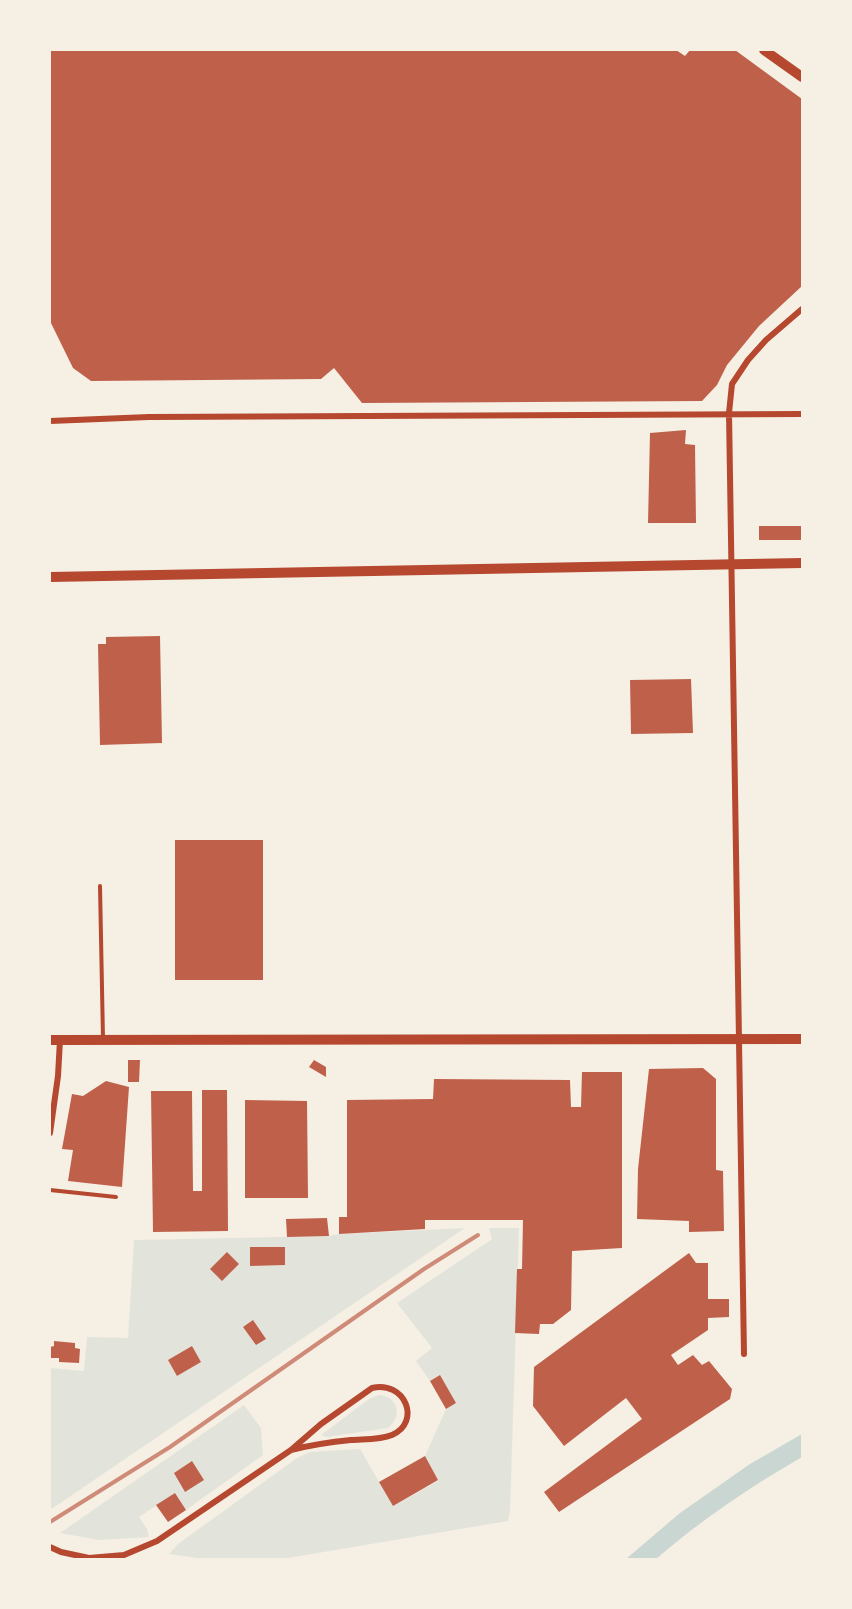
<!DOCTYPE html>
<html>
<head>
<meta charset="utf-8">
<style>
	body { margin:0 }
	#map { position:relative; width:852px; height:1609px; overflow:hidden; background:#f6efe4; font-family:"PT Serif",serif }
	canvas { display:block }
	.frame { position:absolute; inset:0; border:51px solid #f6efe4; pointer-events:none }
</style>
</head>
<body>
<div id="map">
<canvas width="852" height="1609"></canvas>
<div class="frame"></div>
</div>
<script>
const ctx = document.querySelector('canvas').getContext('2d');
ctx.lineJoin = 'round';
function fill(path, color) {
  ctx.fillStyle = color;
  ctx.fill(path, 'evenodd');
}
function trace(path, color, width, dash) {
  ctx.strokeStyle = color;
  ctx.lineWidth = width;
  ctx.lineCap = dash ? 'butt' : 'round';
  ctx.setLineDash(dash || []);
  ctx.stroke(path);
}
fill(new Path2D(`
	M 465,1228 L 50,1510 L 50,1368 L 84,1371 L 87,1337 L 128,1338 L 134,1240 L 329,1236 L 339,1234 Z
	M 489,1228 L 519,1228 L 510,1511 L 508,1521 L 282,1559 L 204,1559 L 169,1554 L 178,1544 L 297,1458 L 310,1452 L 360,1449 L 393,1506 L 438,1481 L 425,1456 L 446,1409 L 456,1403 L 439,1376 L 430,1381 L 416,1361 L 432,1348 L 397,1303 L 492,1239 Z
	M 379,1395 C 398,1396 403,1416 388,1428 L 326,1437 L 321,1435 L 369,1399 Z
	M 244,1405 L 261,1428 L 263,1455 L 186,1510 L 175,1493 L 139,1517 L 147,1529 L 149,1537 L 99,1540 L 60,1533 Z`), '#e2e4dc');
fill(new Path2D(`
	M 802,1434 L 802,1457 C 750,1487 701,1520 656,1559 L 626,1559 L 680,1513 L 750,1464 Z`), '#c9d6d2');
fill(new Path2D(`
	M 50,50 L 676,50 L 685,56 L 690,50 L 735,50 L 802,99 L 802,286 L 759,326 L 727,365 L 717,385 L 702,401 L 362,403 L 334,368 L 321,379 L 91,381 L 73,368 L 50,321 Z
	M 686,430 L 685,444 L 695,445 L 696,523 L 648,523 L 650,433 Z
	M 759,526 L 802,526 L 802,540 L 759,540 Z
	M 160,636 L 162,743 L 100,745 L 98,644 L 106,644 L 106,637 Z
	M 691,679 L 693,733 L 631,734 L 630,680 Z
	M 175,840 L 263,840 L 263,980 L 175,980 Z
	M 128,1060 L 140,1060 L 139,1082 L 128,1082 Z
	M 314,1060 L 326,1067 L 326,1077 L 309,1067 Z
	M 703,1068 L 716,1079 L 716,1170 L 723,1171 L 724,1231 L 689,1232 L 689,1221 L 637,1219 L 638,1169 L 649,1069 Z
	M 582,1072 L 622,1072 L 622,1248 L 572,1251 L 571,1310 L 553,1324 L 540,1324 L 539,1334 L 515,1333 L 517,1269 L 522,1269 L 523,1220 L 425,1220 L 425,1229 L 339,1234 L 339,1217 L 347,1217 L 347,1100 L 433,1099 L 434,1079 L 570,1080 L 571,1107 L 581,1107 Z
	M 106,1081 L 129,1087 L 122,1187 L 68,1181 L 73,1150 L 62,1149 L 72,1094 L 83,1096 Z
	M 202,1090 L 227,1090 L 228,1231 L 153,1232 L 151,1091 L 192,1091 L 193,1191 L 202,1191 Z
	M 245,1100 L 307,1101 L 308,1198 L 245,1198 Z
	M 327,1218 L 329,1236 L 287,1237 L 286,1219 Z
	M 250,1247 L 285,1247 L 285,1265 L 250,1266 Z
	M 227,1252 L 239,1264 L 222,1281 L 210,1269 Z
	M 689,1253 L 696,1263 L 708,1263 L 708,1299 L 729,1299 L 729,1317 L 708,1318 L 708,1330 L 671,1355 L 678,1365 L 693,1355 L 702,1365 L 709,1361 L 732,1389 L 730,1399 L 559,1512 L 544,1492 L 642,1419 L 626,1398 L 564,1446 L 533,1406 L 534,1367 Z
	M 253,1320 L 266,1339 L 256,1345 L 243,1327 Z
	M 54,1341 L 75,1343 L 75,1348 L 80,1349 L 79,1363 L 59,1362 L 59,1358 L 50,1358 L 50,1347 L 54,1346 Z
	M 192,1346 L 201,1362 L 177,1376 L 168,1360 Z
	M 440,1375 L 456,1403 L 446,1409 L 430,1381 Z
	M 425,1456 L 438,1480 L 393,1506 L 379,1482 Z
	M 192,1461 L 204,1480 L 185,1492 L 174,1473 Z
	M 175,1493 L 186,1510 L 168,1522 L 156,1505 Z`), '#bf614a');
trace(new Path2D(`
	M 100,886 L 103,1039
	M 50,1190 L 116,1197`), '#b5482f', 4);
trace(new Path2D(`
	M 50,421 L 149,417 L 802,414
	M 50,1133 L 58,1076 L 60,1040
	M 744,1354 L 729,413 L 732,384 L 748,360 L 766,340 L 802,309
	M 50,1547 L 61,1552 L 89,1558 L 124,1555 L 157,1541 L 291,1450 L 321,1424 L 372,1388 C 405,1380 422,1422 392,1435 C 380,1440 364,1439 351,1440 C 330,1442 311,1445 291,1450`), '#b5482f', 6);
trace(new Path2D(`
	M 764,50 L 802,77
	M 50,577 L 802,563
	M 50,1040 L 802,1039`), '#b5482f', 10);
trace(new Path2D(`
	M 50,1522 L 170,1447 L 424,1269 L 478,1235`), '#cf8b77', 4);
</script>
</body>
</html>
